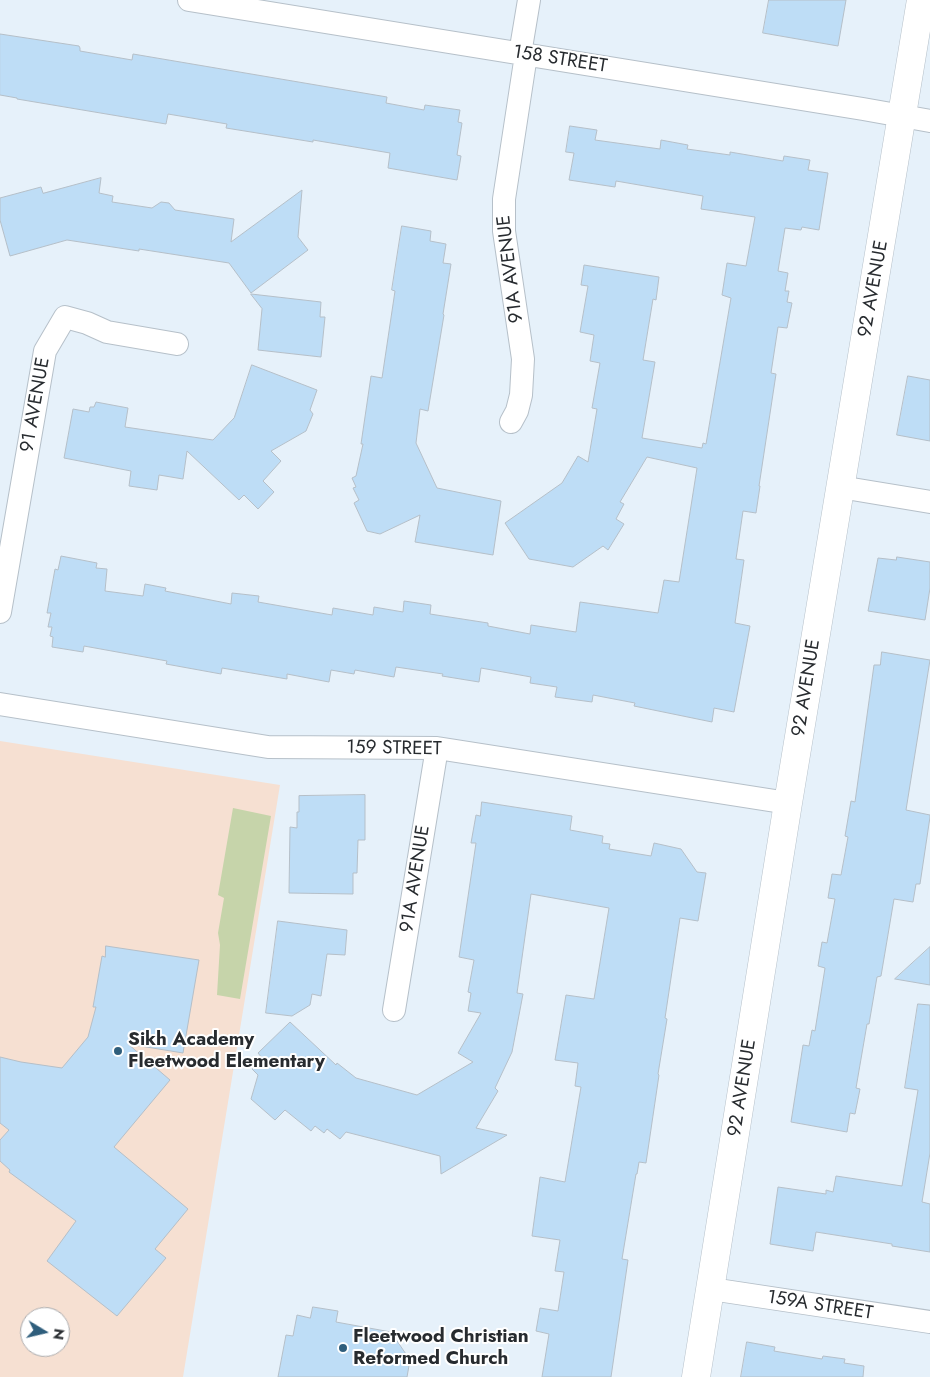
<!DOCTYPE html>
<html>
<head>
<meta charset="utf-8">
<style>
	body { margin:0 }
	#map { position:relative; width:930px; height:1377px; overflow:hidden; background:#e6f1fa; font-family:Jost,sans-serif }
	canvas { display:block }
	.north { position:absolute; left:20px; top:1307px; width:50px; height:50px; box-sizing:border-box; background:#fff; border:1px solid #a9aaac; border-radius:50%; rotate:99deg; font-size:14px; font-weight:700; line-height:20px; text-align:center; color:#272b2f }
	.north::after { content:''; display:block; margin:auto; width:18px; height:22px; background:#2f5e7c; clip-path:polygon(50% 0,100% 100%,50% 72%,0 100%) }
</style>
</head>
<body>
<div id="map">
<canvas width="930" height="1377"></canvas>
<div class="north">N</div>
</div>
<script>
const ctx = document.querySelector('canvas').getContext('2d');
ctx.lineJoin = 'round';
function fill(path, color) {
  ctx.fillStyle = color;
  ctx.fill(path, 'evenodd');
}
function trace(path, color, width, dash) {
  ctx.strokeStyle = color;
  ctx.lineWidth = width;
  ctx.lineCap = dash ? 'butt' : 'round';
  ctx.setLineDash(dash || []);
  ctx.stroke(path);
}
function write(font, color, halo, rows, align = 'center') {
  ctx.font = font + ' Jost,sans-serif';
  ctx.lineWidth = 4;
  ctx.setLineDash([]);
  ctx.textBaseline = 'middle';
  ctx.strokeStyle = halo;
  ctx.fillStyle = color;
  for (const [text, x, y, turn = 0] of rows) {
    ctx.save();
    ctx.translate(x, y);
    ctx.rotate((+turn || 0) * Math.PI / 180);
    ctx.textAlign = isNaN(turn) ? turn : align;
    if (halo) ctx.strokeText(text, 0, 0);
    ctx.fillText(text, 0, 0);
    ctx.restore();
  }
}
fill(new Path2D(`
	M 0,741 L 280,785 L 183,1377 L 0,1377 ZM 30,1317 L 60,1317 L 60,1347 L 30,1347 Z`), '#f6e0d2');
fill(new Path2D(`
	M 233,808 L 271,816 L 240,999 L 217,995 L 220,945 L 218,933 L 224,898 L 218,895 Z`), '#c6d4aa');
const building = new Path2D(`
	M 769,0 L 846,0 L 838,46 L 763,33 Z
	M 0,34 L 79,46 L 80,48 L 80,51 L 132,60 L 133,54 L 387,97 L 386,103 L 424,110 L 425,105 L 460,110 L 458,122 L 462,123 L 457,155 L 461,156 L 457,180 L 388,168 L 390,153 L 313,140 L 313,142 L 226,128 L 227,124 L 168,114 L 166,124 L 17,99 L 17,98 L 0,95 Z
	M 570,126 L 597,130 L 595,140 L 660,149 L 661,140 L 688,145 L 687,149 L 730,155 L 730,152 L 783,161 L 784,156 L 810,160 L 808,170 L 828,173 L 819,230 L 802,227 L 801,230 L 785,228 L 778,271 L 788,273 L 785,291 L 789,291 L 787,302 L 792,303 L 787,328 L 778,327 L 771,373 L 776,374 L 759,486 L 760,486 L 756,513 L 743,511 L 736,559 L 744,560 L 735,623 L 750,626 L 734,712 L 714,708 L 712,722 L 634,706 L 635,703 L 593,695 L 592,702 L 555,697 L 557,687 L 530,683 L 531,677 L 481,668 L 479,682 L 442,676 L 443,674 L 396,667 L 394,677 L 355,670 L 354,674 L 331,670 L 329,682 L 287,674 L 287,679 L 222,668 L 221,674 L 166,664 L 167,661 L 84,646 L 83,652 L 52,647 L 53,637 L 50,636 L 52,627 L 48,627 L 51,613 L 47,613 L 55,569 L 58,570 L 61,556 L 97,563 L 96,568 L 107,569 L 105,591 L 143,596 L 145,584 L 166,588 L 165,591 L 231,604 L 232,593 L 259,596 L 258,602 L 332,615 L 333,608 L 373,615 L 374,607 L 403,612 L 404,601 L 431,605 L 430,614 L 488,623 L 488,626 L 530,634 L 531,625 L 576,632 L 580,602 L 658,613 L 664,580 L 679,582 L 697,468 L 647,457 L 620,502 L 624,504 L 616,519 L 624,524 L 608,550 L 603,546 L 573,567 L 529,559 L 505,523 L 562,483 L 578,456 L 588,462 L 597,409 L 592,408 L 600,363 L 590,361 L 594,335 L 580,332 L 588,286 L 581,285 L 584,265 L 659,277 L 656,300 L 653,299 L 643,360 L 655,362 L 642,438 L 702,448 L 703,443 L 706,444 L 731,298 L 722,295 L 727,263 L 746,266 L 755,217 L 701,209 L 703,196 L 616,181 L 615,187 L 569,180 L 574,153 L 566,152 Z
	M 101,178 L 99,193 L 113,196 L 112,202 L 152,208 L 161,202 L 169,203 L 175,210 L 234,219 L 231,242 L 302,190 L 298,237 L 308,250 L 251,293 L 229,263 L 139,249 L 139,251 L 67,240 L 10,256 L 0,220 L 0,198 L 41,187 L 43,193 Z
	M 402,226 L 431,231 L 430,241 L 446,244 L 443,263 L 451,264 L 443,314 L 444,315 L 428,411 L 420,409 L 416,443 L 437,488 L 501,501 L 493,555 L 415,542 L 420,515 L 380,534 L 367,531 L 354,503 L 359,500 L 353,488 L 356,487 L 352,478 L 356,476 L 363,444 L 361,444 L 371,376 L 382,378 L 395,291 L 392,290 Z
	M 251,294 L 321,302 L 320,317 L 325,317 L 321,357 L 258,350 L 262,309 Z
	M 252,365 L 317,390 L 310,410 L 313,414 L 306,431 L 271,451 L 281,461 L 263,481 L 274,492 L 258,509 L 244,495 L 239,500 L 187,451 L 183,479 L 159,475 L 157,490 L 129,486 L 131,471 L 64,458 L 73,409 L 89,412 L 90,407 L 94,407 L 96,402 L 128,408 L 125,427 L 213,440 L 234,418 Z
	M 908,376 L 930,380 L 930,441 L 897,435 Z
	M 897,557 L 930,562 L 930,588 L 925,620 L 868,611 L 878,558 L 896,560 Z
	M 882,652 L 930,660 L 906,810 L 930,815 L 930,817 L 920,884 L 916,884 L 913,902 L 894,899 L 881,976 L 877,977 L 869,1024 L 867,1024 L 856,1088 L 860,1089 L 855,1114 L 850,1113 L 847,1132 L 791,1122 L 803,1045 L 809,1046 L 812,1030 L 815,1031 L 825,968 L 818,966 L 822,942 L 827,943 L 835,899 L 828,898 L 832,874 L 841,875 L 848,837 L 845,836 L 851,801 L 855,802 L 874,665 L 880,665 Z
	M 365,795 L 365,840 L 358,840 L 357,873 L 353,873 L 353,894 L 289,893 L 290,827 L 297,828 L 297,812 L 299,812 L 299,796 Z
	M 482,802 L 572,816 L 570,830 L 603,836 L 602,843 L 610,844 L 609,849 L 651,856 L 654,843 L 681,849 L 697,872 L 706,873 L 698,921 L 680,918 L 665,1018 L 667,1019 L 658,1074 L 659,1075 L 646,1163 L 639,1162 L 637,1174 L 636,1174 L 622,1259 L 628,1260 L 611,1377 L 542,1377 L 549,1334 L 536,1331 L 540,1308 L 558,1311 L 564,1272 L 555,1271 L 560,1240 L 532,1236 L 540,1177 L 565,1182 L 581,1087 L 575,1086 L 578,1063 L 555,1060 L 566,995 L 594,999 L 609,908 L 531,894 L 517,993 L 523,994 L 512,1052 L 495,1088 L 498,1091 L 476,1128 L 507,1135 L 441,1174 L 440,1156 L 346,1132 L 340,1139 L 327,1129 L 324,1133 L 315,1126 L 311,1131 L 285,1110 L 275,1120 L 251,1099 L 258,1075 L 252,1069 L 262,1058 L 258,1053 L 290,1022 L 336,1065 L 337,1063 L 356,1078 L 417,1095 L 473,1062 L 458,1053 L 481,1013 L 468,1011 L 471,993 L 468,992 L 474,960 L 459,957 L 476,843 L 471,843 L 476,815 L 480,816 Z
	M 278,921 L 347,930 L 345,955 L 327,954 L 321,996 L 312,994 L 310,1005 L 292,1016 L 266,1013 Z
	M 106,946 L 199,960 L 183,1053 L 128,1044 L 170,1080 L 114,1147 L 188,1209 L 155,1249 L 166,1258 L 117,1316 L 47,1261 L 76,1221 L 9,1172 L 10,1170 L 0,1161 L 0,1140 L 9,1130 L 0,1123 L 0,1057 L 21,1062 L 62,1068 L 88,1037 L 96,1007 L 93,1007 L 102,956 L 105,957 Z
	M 930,947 L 930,985 L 895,979 Z
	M 918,1004 L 930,1005 L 930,1153 L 922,1202 L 930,1204 L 930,1252 L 892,1246 L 892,1244 L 816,1232 L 813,1251 L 770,1244 L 778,1187 L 826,1194 L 826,1190 L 833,1192 L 836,1176 L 902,1186 L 918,1090 L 905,1088 Z
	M 313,1307 L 338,1311 L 336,1322 L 391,1332 L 410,1360 L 407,1377 L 278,1377 L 286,1335 L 293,1336 L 297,1315 L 310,1318 Z
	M 747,1342 L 775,1347 L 774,1351 L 822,1359 L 823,1356 L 845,1359 L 844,1363 L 864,1366 L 863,1377 L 741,1377 Z`);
fill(building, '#beddf6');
trace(building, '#b5bfc8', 1);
const minor = new Path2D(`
	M 189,0 L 863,109 L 930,121
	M 520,54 L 529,0
	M 511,422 L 517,411 L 521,395 L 523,359 L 504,231 L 504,199 L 526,55
	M 840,487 L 930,502
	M 0,612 L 45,351 L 65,317 L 87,323 L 107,332 L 177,344
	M 0,704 L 268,747 L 437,748 L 788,803
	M 394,1010 L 437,748
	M 711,1289 L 930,1322`);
const tertiary = new Path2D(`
	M 696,1377 L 788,803 L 921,0`);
trace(minor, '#b6c0c9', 24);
trace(tertiary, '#b6c0c9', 29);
trace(minor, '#fff', 22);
trace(tertiary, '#fff', 28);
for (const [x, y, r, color] of [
	[118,1051,5,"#2f5e7c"],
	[343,1348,5,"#2f5e7c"]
]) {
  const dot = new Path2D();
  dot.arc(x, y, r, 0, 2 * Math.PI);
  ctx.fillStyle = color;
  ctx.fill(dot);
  trace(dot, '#fff', 2);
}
write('19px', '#272b2f', '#fff', [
	["158 STREET",560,60,9],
	["91A AVENUE",511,269,-97],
	["92 AVENUE",874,289,-80],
	["91 AVENUE",36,405,-80],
	["92 AVENUE",807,688,-81],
	["159 STREET",394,749,1],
	["91A AVENUE",416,879,-81],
	["92 AVENUE",743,1088,-81],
	["159A STREET",820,1306,9]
]);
write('bold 19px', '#272b2f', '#fff', [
	["Sikh Academy",128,1040],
	["Fleetwood Elementary",128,1062],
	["Fleetwood Christian",353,1337],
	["Reformed Church",353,1359]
], 'left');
</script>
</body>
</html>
